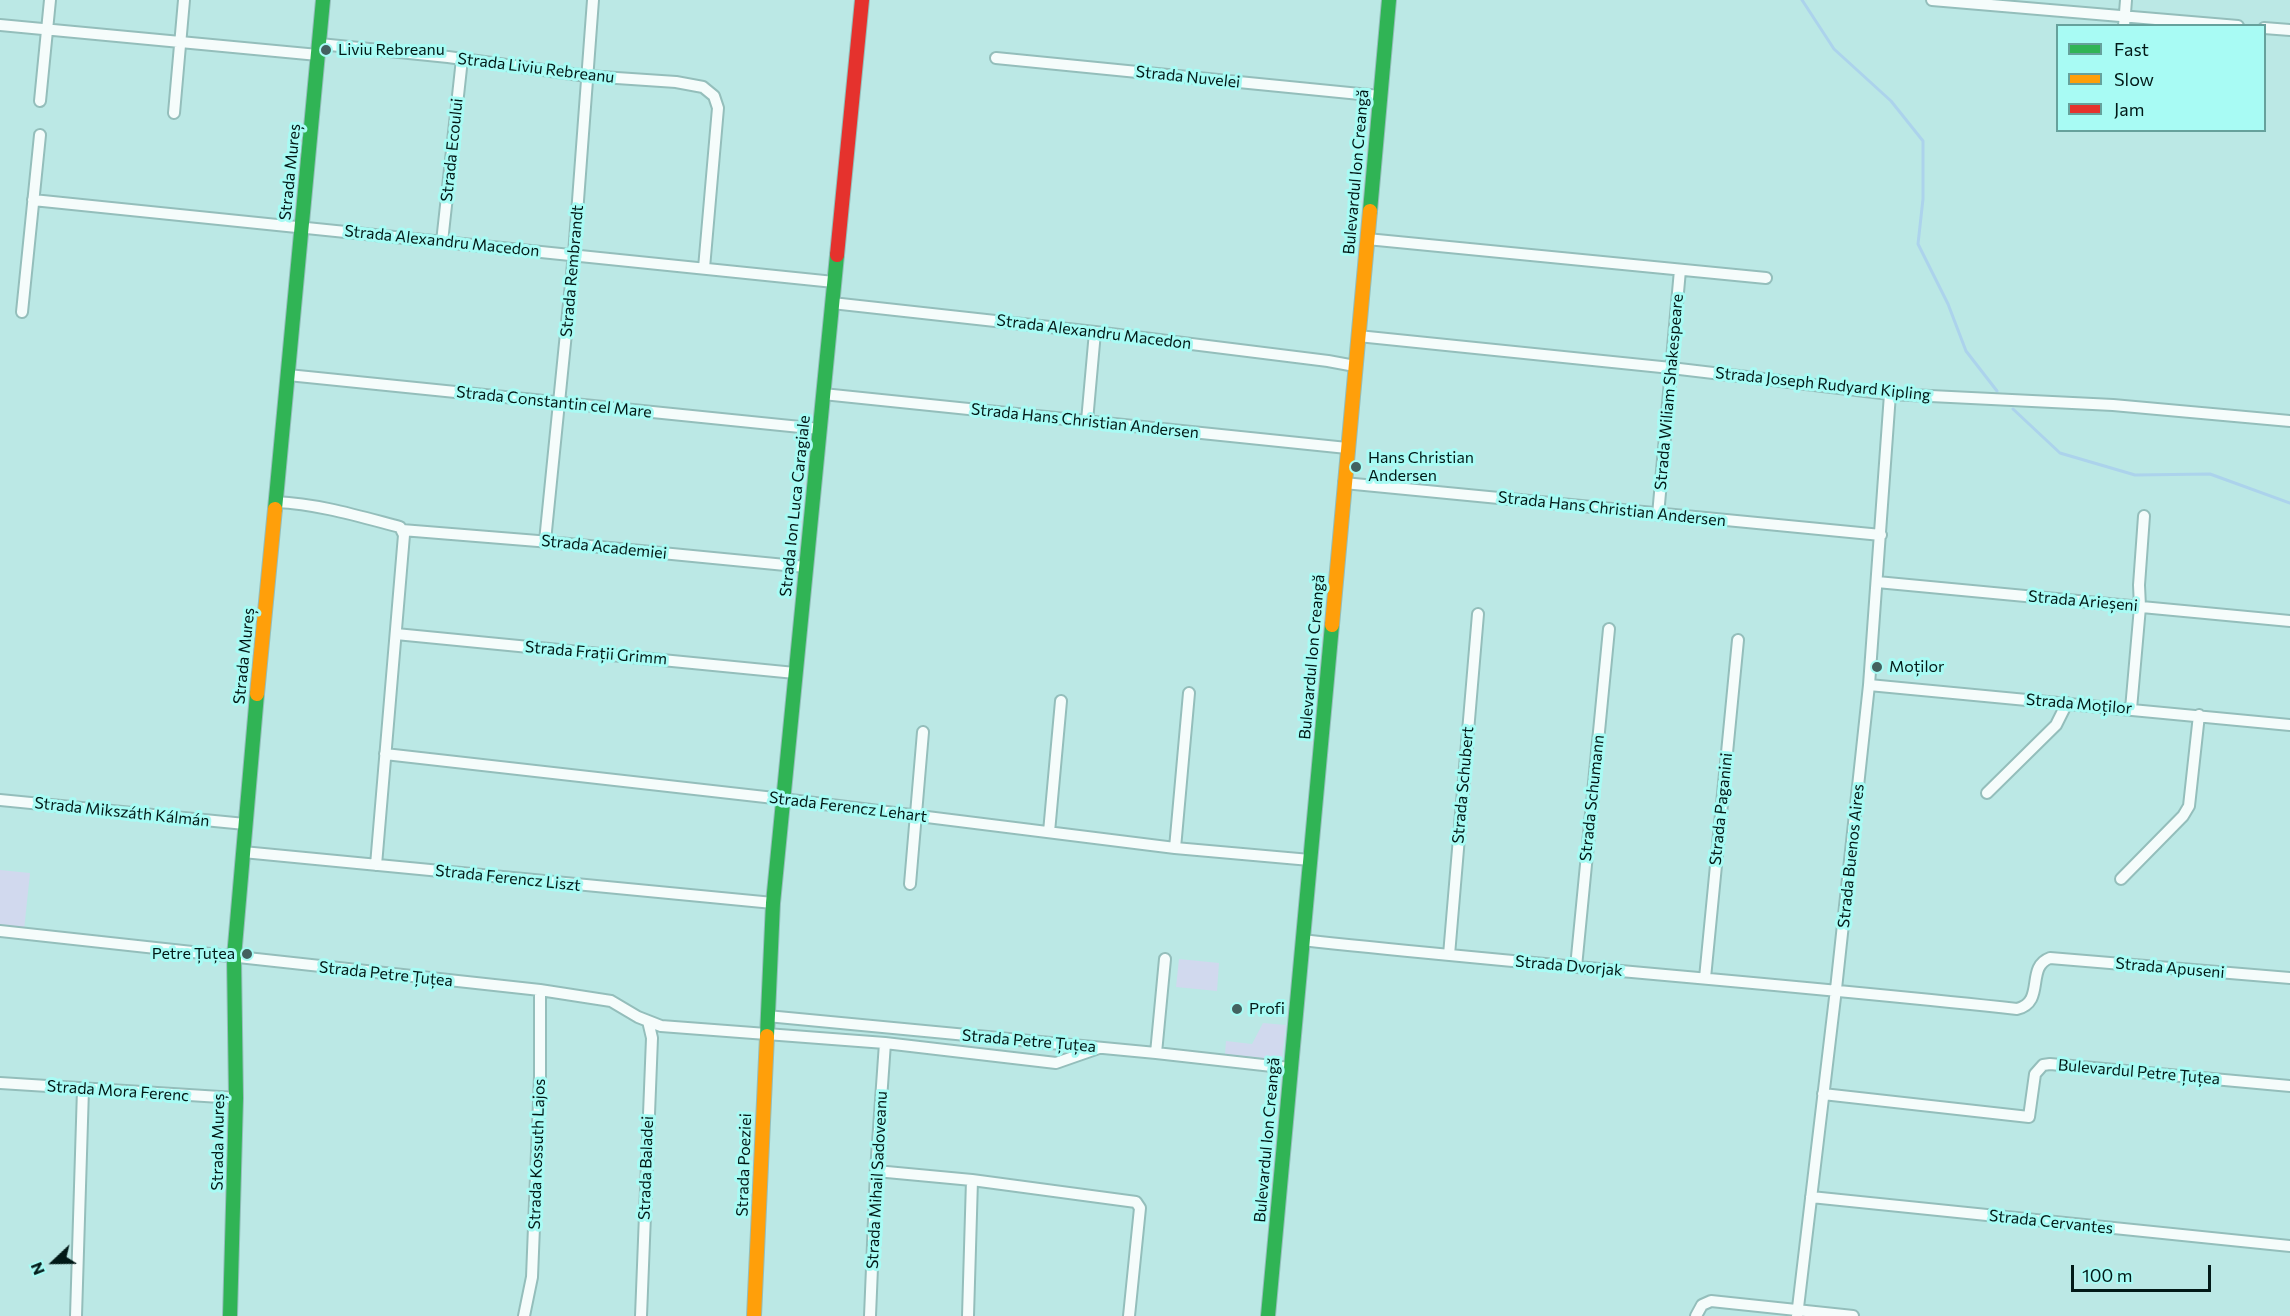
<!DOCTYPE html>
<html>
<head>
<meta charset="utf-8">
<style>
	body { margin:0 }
	#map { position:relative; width:2290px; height:1316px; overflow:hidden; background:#bbe8e5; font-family:Commissioner,sans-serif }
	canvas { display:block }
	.legend { position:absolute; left:2056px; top:24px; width:210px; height:108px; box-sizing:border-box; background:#a8fbf4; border:2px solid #66a19c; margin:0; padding:8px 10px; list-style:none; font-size:18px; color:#021917 }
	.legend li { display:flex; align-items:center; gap:12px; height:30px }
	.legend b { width:30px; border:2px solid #66a19c }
	.north { position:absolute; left:24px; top:1232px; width:60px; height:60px; -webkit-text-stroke:4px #a8fbf4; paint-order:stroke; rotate:248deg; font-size:16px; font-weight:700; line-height:24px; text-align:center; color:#021917 }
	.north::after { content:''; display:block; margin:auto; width:21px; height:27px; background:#021917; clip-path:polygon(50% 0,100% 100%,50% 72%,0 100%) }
	.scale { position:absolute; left:2071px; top:1265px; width:140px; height:27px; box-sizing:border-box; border:3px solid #021917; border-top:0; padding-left:8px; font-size:18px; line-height:21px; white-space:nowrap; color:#021917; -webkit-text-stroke:4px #a8fbf4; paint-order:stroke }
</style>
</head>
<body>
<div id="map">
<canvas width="2290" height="1316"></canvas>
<ul class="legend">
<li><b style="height:8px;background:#30b455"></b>Fast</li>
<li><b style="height:8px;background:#ff9f0a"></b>Slow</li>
<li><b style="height:8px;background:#e5322d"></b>Jam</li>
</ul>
<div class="north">N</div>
<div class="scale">100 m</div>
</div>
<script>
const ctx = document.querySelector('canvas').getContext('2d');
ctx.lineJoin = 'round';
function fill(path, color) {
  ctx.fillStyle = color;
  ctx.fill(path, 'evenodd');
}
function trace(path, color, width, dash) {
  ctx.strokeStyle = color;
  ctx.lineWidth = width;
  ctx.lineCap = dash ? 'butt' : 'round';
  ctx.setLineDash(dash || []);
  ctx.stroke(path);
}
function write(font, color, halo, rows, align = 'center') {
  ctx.font = font + ' Commissioner,sans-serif';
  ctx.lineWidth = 6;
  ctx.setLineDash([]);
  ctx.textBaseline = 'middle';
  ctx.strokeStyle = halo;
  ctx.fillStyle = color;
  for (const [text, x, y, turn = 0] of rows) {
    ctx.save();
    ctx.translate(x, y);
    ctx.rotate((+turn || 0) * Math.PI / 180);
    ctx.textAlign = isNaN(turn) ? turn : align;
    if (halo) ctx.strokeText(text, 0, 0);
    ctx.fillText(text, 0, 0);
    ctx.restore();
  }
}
fill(new Path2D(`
	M 0,870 L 30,873 L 24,930 L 0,928 Z
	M 1179,959 L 1219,963 L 1217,991 L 1176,987 Z
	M 1263,1023 L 1286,1025 L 1282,1060 L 1225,1054 L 1226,1041 L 1252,1044 Z`), '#d1d9ee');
trace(new Path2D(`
	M 1802,0 L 1834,49 L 1891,101 L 1923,141 L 1923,199 L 1918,244 L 1948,304 L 1966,351 L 1997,391
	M 2013,409 L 2060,453 L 2135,475 L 2210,474 L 2290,503`), '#acd3ec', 3);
const street = new Path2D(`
	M 1932,0 L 2238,26
	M 0,25 L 318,55
	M 2124,26 L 2126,0
	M 2264,28 L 2290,30
	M 320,44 L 448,57 L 587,76 L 676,82 L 703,87 L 714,96 L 718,108 L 704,268
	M 996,58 L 1380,96
	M 40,101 L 50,0
	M 174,113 L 184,0
	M 33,200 L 834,282
	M 1367,239 L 1766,278
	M 442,242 L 462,59
	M 832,303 L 1095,332 L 1328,361 L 1355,366
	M 22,312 L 40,135
	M 1358,336 L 1671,368 L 1890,394 L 2113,405 L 2290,421
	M 288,375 L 820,429
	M 823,394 L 1347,448
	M 1087,421 L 1095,332
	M 1344,483 L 1881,535
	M 276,502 C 319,504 358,516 400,527 L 404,535 L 376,865
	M 1658,515 L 1680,270
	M 402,530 L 538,541 L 806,567
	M 545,541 L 574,254 L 593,0
	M 1877,582 L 2290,621
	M 396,634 L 795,673
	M 1869,685 L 2290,725
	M 2131,709 L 2140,607 L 2139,585 L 2144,516
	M 385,754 L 783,799 L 1175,848 L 1310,860
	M 1987,793 L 2056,725 L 2067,703
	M 0,800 L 245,824
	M 1049,832 L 1061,701
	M 1175,848 L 1189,693
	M 243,852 L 773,903
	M 2121,879 L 2183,816 L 2189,806 L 2199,715
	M 910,884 L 923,732
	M 0,931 L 540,990 L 611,1001 L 638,1017 L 661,1026 L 885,1043 L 1056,1063 L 1099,1048
	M 1302,940 C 1540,966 1779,983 2017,1009 C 2046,1002 2025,967 2050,958 L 2290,978
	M 1449,955 L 1478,614
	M 1576,967 L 1609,629
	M 1705,978 L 1738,640
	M 767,1016 L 1156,1053 L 1290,1068
	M 1156,1053 L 1165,959
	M 0,1083 L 236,1098
	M 1823,1094 L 2029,1117 L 2035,1074 L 2043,1065 L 2050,1064 L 2290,1086
	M 876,1171 L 972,1180 L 1136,1202 L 1140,1208 L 1129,1316
	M 1811,1197 L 2290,1246
	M 76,1316 L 83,1089
	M 524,1316 L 532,1277 L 540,1076 L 540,990
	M 641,1316 L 652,1038 L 648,1021
	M 870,1316 L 876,1171 L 885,1043
	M 968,1316 L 972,1180
	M 1696,1316 L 1702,1305 L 1711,1301 L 1853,1316
	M 1797,1316 L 1836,989 L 1869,685 L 1890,394`);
const fast = new Path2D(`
	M 1370,211 L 1389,0
	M 275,509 L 323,0
	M 767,1036 L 773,903 L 837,255
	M 230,1316 L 236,1098 L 234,957 L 257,694
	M 1268,1316 L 1332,625`);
const slow = new Path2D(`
	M 1332,625 L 1370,211
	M 257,694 L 275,509
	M 754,1316 L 767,1036`);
const jam = new Path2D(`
	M 837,255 L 862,0`);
trace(street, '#94bebb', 14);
trace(fast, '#94bebb', 16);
trace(slow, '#94bebb', 16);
trace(jam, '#94bebb', 16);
trace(street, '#f5fcfb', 10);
trace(fast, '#30b455', 14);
trace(slow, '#ff9f0a', 14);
trace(jam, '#e5322d', 14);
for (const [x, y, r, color] of [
	[326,50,6,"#43615f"],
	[1356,467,6,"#43615f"],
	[1877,667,6,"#43615f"],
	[247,954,6,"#43615f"],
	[1237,1009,6,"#43615f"]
]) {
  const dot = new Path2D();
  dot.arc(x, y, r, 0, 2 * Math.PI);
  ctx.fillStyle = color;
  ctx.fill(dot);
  trace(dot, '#a8fbf4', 2);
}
write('16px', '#021917', '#a8fbf4', [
	["Liviu Rebreanu",338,50],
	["Hans Christian",1368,458],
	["Andersen",1368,476],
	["Moților",1889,667],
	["Petre Țuțea",235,954,"right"],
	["Profi",1249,1009]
], 'left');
write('16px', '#021917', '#a8fbf4', [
	["Strada Liviu Rebreanu",536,68,7],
	["Strada Nuvelei",1188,77,6],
	["Strada Ecoului",452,150,-84],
	["Strada Mureș",290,172,-84],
	["Bulevardul Ion Creangă",1356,172,-85],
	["Strada Alexandru Macedon",442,241,6],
	["Strada Rembrandt",572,271,-85],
	["Strada Alexandru Macedon",1094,332,7],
	["Strada Joseph Rudyard Kipling",1823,384,6],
	["Strada Wiliam Shakespeare",1669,392,-85],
	["Strada Constantin cel Mare",554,402,6],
	["Strada Hans Christian Andersen",1085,421,6],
	["Strada Ion Luca Caragiale",795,506,-84],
	["Strada Hans Christian Andersen",1612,509,6],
	["Strada Academiei",604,547,6],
	["Strada Arieșeni",2083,601,5],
	["Strada Frații Grimm",596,653,5],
	["Strada Mureș",244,656,-84],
	["Bulevardul Ion Creangă",1312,657,-85],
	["Strada Moților",2079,704,5],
	["Strada Schubert",1463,785,-85],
	["Strada Schumann",1592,798,-84],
	["Strada Ferencz Lehart",848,807,7],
	["Strada Paganini",1721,809,-84],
	["Strada Mikszáth Kálmán",122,812,6],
	["Strada Buenos Aires",1851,856,-84],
	["Strada Ferencz Liszt",508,878,6],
	["Strada Dvorjak",1569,966,5],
	["Strada Apuseni",2170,968,5],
	["Strada Petre Țuțea",386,974,6],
	["Strada Petre Țuțea",1029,1041,5],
	["Bulevardul Petre Țuțea",2139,1072,5],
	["Strada Mora Ferenc",118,1091,4],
	["Bulevardul Ion Creangă",1267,1140,-85],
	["Strada Mureș",218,1142,-89],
	["Strada Kossuth Lajos",537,1154,-88],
	["Strada Poeziei",744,1165,-88],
	["Strada Baladei",646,1168,-88],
	["Strada Mihail Sadoveanu",877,1180,-87],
	["Strada Cervantes",2051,1222,6]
]);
</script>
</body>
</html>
